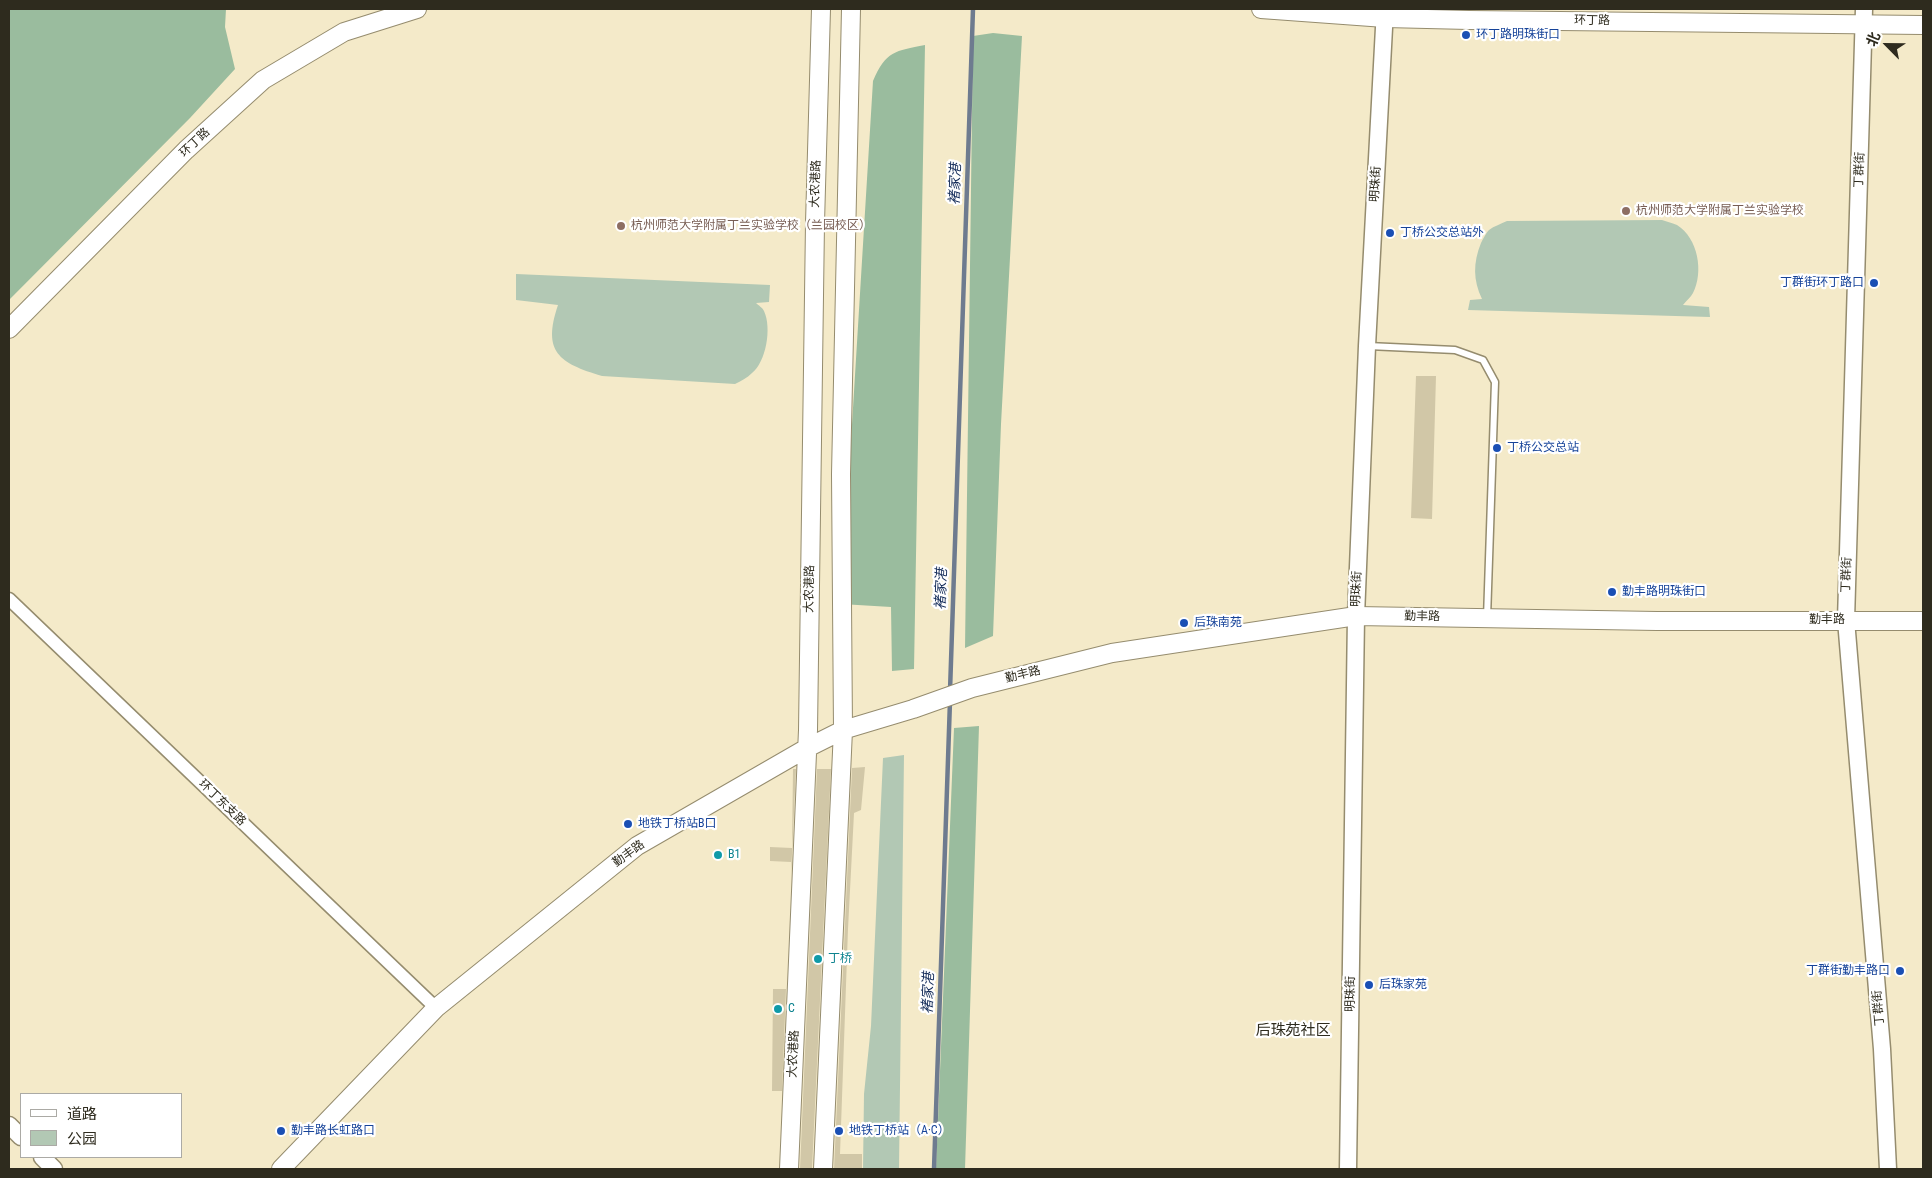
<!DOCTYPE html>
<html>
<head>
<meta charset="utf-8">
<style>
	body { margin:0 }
	#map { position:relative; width:1932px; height:1178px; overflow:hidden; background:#f4eac9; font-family:"Roboto Condensed","Noto Sans SC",sans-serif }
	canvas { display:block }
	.frame { position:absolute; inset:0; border:10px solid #2e2b1e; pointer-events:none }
	.legend { position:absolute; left:20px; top:1093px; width:162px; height:65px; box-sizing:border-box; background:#fff; border:1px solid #abaaa5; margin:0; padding:6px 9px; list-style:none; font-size:15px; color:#2e2b1e }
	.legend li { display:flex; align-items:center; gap:10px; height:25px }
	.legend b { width:25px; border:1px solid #abaaa5 }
	.north { position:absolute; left:1862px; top:20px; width:50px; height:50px; -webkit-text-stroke:4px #fff; paint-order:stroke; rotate:293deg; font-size:14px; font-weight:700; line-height:20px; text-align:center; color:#2e2b1e }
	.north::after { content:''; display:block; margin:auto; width:18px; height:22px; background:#2e2b1e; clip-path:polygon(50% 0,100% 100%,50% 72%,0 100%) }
</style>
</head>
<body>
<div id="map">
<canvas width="1932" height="1178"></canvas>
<div class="frame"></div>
<ul class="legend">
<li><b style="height:6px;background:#fff"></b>道路</li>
<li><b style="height:14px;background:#b2c8b4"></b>公园</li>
</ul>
<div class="north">北</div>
</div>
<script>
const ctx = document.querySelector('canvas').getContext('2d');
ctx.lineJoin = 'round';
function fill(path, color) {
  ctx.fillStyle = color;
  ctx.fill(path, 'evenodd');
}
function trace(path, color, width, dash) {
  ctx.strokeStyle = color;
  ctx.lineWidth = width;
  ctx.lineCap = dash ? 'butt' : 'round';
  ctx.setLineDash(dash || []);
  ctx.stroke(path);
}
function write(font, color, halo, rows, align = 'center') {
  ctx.font = font + ' "Roboto Condensed","Noto Sans SC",sans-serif';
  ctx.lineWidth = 4.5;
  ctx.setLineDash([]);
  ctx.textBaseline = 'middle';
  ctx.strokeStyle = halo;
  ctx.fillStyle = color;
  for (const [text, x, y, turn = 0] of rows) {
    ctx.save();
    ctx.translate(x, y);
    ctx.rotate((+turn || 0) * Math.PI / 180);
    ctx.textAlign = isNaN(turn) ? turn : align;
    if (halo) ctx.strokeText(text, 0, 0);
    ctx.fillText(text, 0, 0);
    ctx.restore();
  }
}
fill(new Path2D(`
	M 1662,220 C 1667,222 1673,223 1677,225 C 1698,238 1704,272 1693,293 C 1691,297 1686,301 1683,305 L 1709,307 L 1710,317 L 1468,310 L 1470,300 L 1482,299 C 1473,280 1473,263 1481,243 C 1483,239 1486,233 1489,230 C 1494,226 1501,224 1507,221 Z
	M 516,274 L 770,285 L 769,302 L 756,303 C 758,305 763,308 764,311 C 772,328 766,362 752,373 C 747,378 741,381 735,384 L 602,376 C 559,363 542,352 558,305 L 516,300 Z
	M 904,755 L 899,1169 L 863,1169 L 864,1094 L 871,1026 L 883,758 Z`), '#b2c8b4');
fill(new Path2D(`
	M 10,9 L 226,9 L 225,27 L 235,69 L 190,118 L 9,300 Z
	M 993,33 L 1022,36 L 1001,424 L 993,636 L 965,648 L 973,36 Z
	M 925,45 L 914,669 L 892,671 L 891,607 L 841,604 L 873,81 C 886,51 895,51 925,45 Z
	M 979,726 L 965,1169 L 936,1169 L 954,728 Z`), '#9abc9e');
trace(new Path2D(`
	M 950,691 L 973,9
	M 934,1169 L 950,701`), '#6e7b8f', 4.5);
fill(new Path2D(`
	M 1416,376 L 1436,376 L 1432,519 L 1411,518 Z
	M 865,767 L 861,810 L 854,813 L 848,929 L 840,1154 L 862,1154 L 862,1169 L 834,1169 L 852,768 Z
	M 793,769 L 796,769 L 791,875 L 791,862 L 770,861 L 770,847 L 792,848 Z
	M 817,769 L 831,769 L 812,1169 L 800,1169 Z
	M 773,989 L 786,989 L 782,1091 L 772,1091 Z`), '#d1c7a7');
const service = new Path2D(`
	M 1368,346 L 1455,350 L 1483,360 L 1495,382 L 1487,618`);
const minor = new Path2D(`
	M 9,599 L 436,1008`);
const tertiary = new Path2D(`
	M 1864,9 L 1846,620 L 1882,1049 L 1888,1169
	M 9,1125 L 21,1137
	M 42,1157 L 54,1169
	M 1348,1169 L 1356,616 L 1367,346 L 1385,9`);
const secondary = new Path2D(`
	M 1261,9 L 1385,18 L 1469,20 L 1923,25
	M 9,329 L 186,150 L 263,80 L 344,32 L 417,9
	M 281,1169 L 436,1008 L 637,846 L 807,748 L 843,730 L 913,709 L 972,688 L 1112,653 L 1356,616 L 1657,621 L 1923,621
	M 789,1169 L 808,730 L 815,223 L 821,9
	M 823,1169 L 843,730 L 841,474 L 851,9`);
trace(service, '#958c6e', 9);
trace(minor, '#958c6e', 15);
trace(tertiary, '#958c6e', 19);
trace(secondary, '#958c6e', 20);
trace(service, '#fff', 6);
trace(minor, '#fff', 12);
trace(tertiary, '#fff', 16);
trace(secondary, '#fff', 18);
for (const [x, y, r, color] of [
	[1466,35,5,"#1a4fb4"],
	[1626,211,5,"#8d6e63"],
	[621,226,5,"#8d6e63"],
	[1390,233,5,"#1a4fb4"],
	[1874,283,5,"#1a4fb4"],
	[1497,448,5,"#1a4fb4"],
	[1612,592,5,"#1a4fb4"],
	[1184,623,5,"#1a4fb4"],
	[628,824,5,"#1a4fb4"],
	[718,855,5,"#0f9aa8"],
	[818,959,5,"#0f9aa8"],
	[1900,971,5,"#1a4fb4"],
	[1369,985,5,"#1a4fb4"],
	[778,1009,5,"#0f9aa8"],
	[281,1131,5,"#1a4fb4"],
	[839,1131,5,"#1a4fb4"]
]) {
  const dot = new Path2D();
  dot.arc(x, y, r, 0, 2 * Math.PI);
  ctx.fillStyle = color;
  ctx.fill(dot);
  trace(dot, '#fff', 2);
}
write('12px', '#2e2b1e', '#fff', [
	["环丁路",1592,21,1],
	["环丁路",195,143,-43],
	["丁群街",1860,170,-88],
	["大农港路",816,184,-88],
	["明珠街",1376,184,-87],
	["丁群街",1847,575,-88],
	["大农港路",810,589,-89],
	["明珠街",1357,589,-88],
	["勤丰路",1422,617,1],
	["勤丰路",1827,620],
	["勤丰路",1023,675,-14],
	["环丁东支路",222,803,44],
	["勤丰路",629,854,-36],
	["明珠街",1351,994,-89],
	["丁群街",1879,1008,-95],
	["大农港路",794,1054,-87]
]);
write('12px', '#164399', '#fff', [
	["环丁路明珠街口",1476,35],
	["丁桥公交总站外",1400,233],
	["丁群街环丁路口",1864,283,"right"],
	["丁桥公交总站",1507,448],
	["勤丰路明珠街口",1622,592],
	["后珠南苑",1194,623],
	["地铁丁桥站B口",638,824],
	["丁群街勤丰路口",1890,971,"right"],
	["后珠家苑",1379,985],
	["勤丰路长虹路口",291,1131],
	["地铁丁桥站（A·C）",849,1131]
], 'left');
write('12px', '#785e54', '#fff', [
	["杭州师范大学附属丁兰实验学校",1636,211],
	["杭州师范大学附属丁兰实验学校（兰园校区）",631,226]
], 'left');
write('12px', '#0d838f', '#fff', [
	["B1",728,855],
	["丁桥",828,959],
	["C",788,1009]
], 'left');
write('italic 14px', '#152d5a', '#fff', [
	["褚家港",956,184,-88],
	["褚家港",942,589,-88],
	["褚家港",929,993,-88]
]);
write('15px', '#2e2b1e', '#fff', [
	["后珠苑社区",1293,1031]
]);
</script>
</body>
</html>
